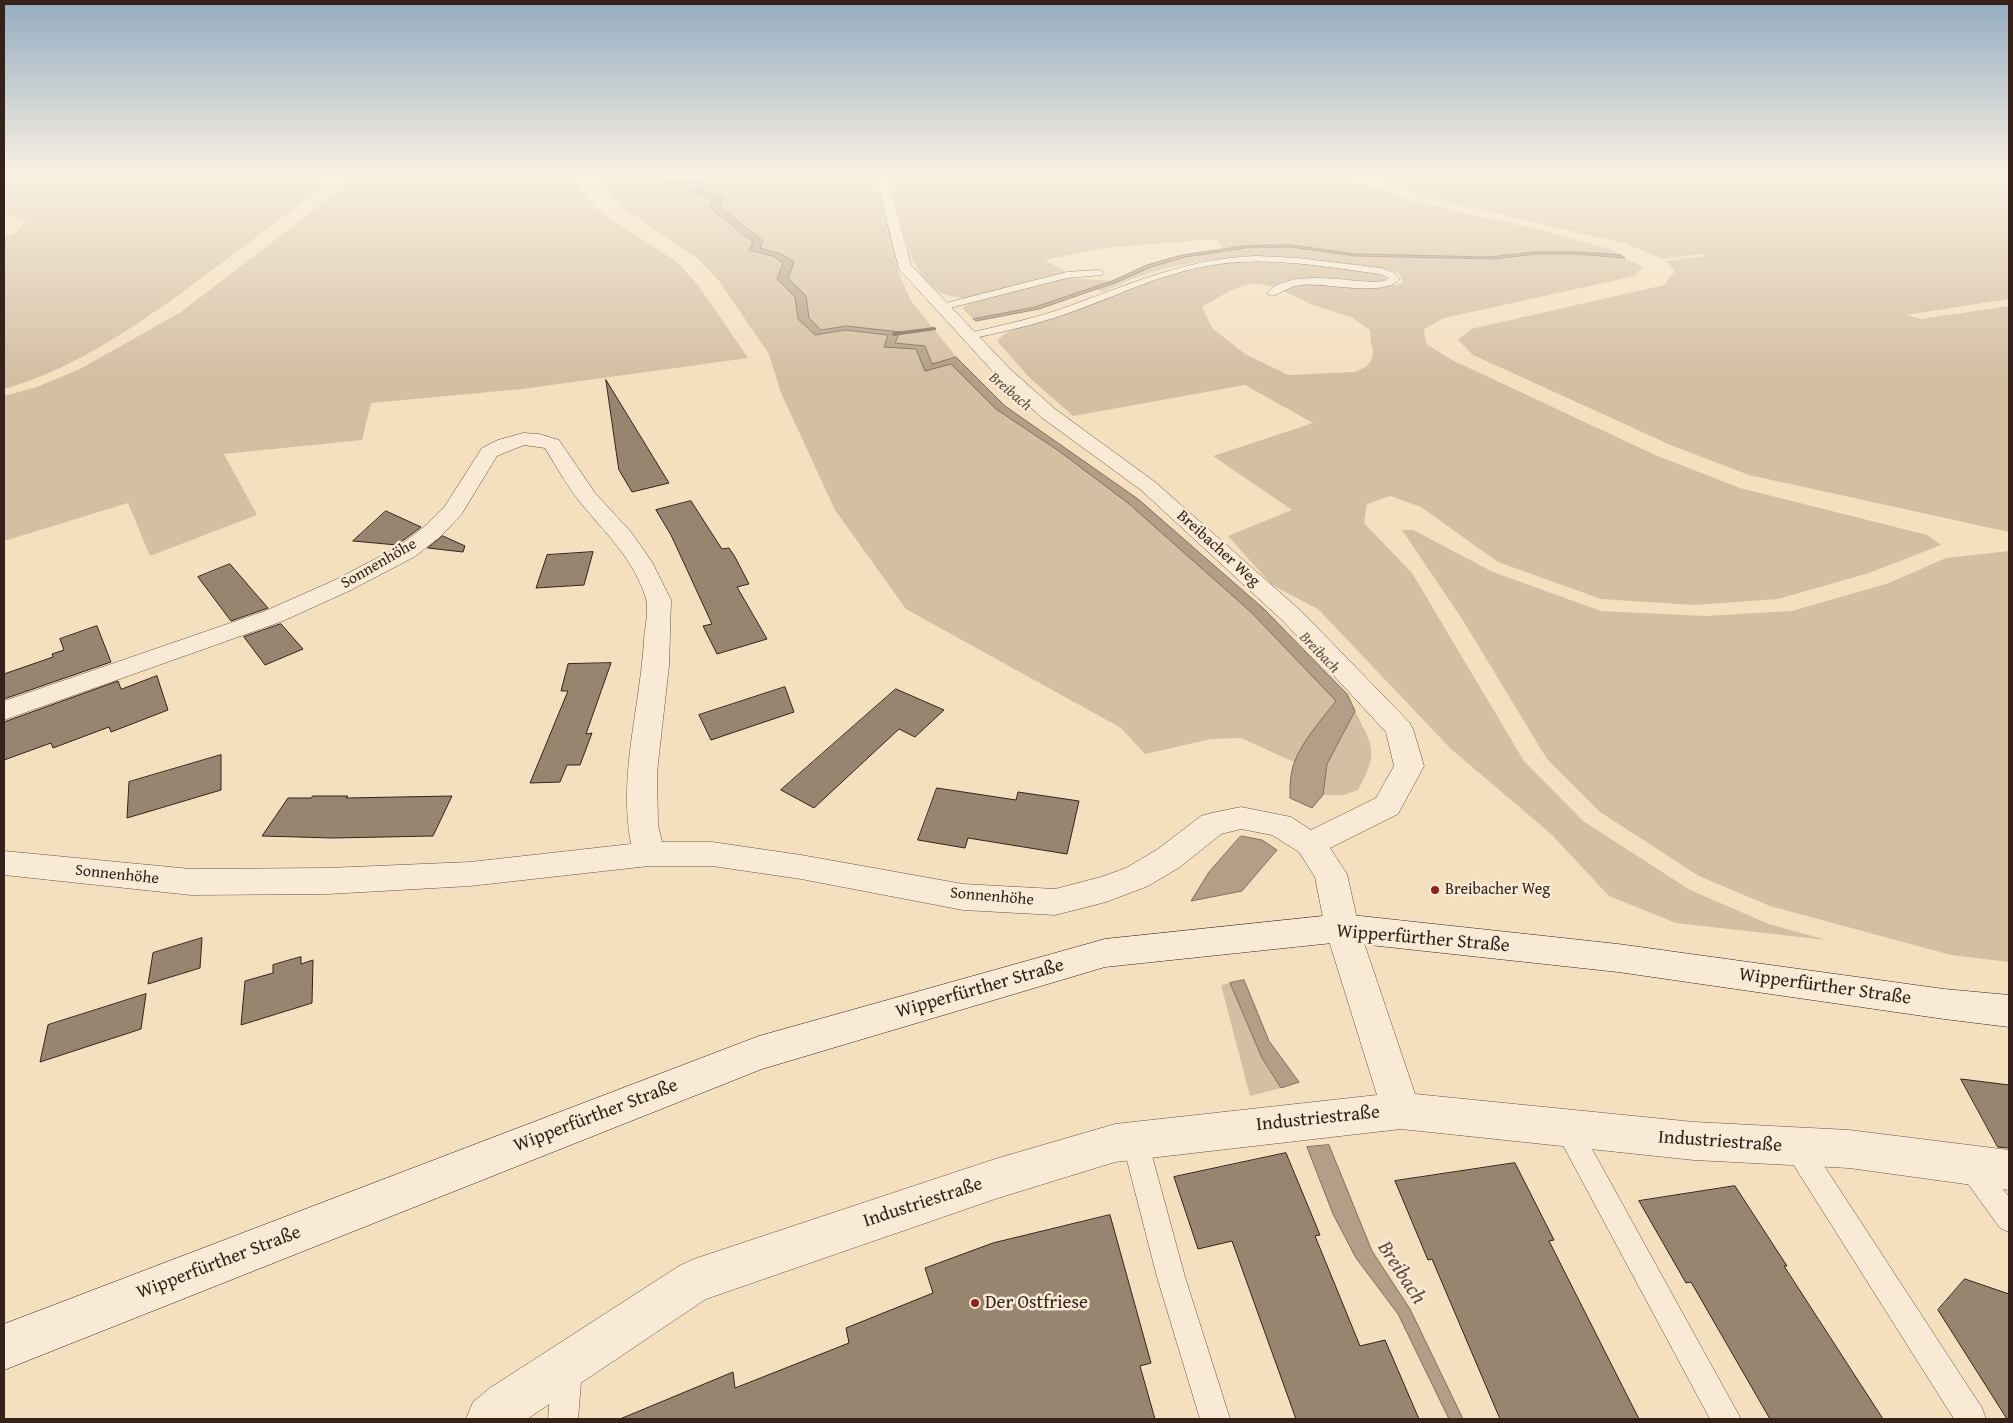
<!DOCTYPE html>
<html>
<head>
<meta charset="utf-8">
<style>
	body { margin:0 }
	#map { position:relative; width:2013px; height:1423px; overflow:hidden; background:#f4dfbf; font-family:"Gentium Book Plus",serif }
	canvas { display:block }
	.frame { position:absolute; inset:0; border:5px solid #35231b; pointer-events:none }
</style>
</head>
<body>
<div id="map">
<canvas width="2013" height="1423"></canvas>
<div class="frame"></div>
</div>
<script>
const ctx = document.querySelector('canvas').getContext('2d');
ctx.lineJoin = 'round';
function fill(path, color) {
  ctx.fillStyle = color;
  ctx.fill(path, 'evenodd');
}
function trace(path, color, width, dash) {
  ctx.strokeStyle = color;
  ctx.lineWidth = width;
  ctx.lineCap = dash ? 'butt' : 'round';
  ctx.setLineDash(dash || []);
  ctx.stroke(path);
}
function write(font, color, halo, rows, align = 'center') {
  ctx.font = font + ' "Gentium Book Plus",serif';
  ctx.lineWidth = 5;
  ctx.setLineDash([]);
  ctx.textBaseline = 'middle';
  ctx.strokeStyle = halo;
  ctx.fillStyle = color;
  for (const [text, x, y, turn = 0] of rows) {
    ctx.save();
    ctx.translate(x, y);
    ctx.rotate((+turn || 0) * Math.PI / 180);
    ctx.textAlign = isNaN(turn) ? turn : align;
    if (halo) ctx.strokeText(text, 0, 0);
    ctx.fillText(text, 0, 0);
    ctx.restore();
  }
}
fill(new Path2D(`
	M 4,174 L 314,174 L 324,180 L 320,190 C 282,218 244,246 207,274 C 145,320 80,367 4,389 L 4,237 L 16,233 L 26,221 L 4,211 Z
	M 338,174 L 573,174 L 583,193 L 599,211 L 677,262 L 698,285 L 748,358 L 522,389 L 371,403 L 362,440 L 224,454 L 257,515 L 150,556 L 128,503 L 4,541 L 4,396 L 37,387 L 80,369 L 181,312 L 341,189 L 343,177 Z
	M 597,174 L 607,174 L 611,182 L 703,183 L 692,193 L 713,198 L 709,207 L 753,242 L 749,250 L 773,256 L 783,263 L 777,279 L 795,297 L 798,319 L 815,335 L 845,330 L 889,335 L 884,346 L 916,349 L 925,371 L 951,364 L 996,409 L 1059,451 L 1128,503 L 1252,613 L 1337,701 L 1319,723 L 1294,762 L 1241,738 L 1211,739 L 1145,754 L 1121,728 L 906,609 L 835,510 L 781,393 L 769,354 L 719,281 L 697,258 L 622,207 L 606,190 Z
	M 617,174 L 873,174 L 898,271 L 911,301 L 933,328 L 900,332 L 846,326 L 821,330 L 809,318 L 806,296 L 788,278 L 781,254 L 760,248 L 763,241 L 719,206 L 722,196 L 702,192 L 714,180 L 619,180 Z
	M 887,174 L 1346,174 L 1353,179 L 1415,202 L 1537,229 L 1610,249 L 1621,255 L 1576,252 L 1535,252 L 1490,257 L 1356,254 L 1291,245 L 1244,246 L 1222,249 L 1216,239 L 1104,248 L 1045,260 L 1066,272 L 967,298 C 902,298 907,217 887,174 Z
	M 1363,174 L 2009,174 L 2009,299 L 1906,315 L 1921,319 L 2009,306 L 2009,532 L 1749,475 L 1673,446 L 1473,355 L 1458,340 L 1471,329 L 1664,285 L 1675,271 L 1665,261 L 1706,256 L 1702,254 L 1663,259 L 1627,244 L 1426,197 L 1367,177 Z
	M 1291,247 L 1356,256 L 1492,259 L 1537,254 L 1577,254 L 1625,258 L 1643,267 L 1635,276 L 1444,318 L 1424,329 L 1426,344 L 1450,359 L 1655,455 L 1740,488 L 1927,535 L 1941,545 L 1869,573 L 1778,599 L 1694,605 L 1601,599 L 1498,562 L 1421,507 L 1390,496 L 1367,504 L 1364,523 L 1412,573 L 1524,761 L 1583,821 L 1690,890 L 1769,924 L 1826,940 L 1676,923 L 1609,896 L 1551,834 L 1451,749 L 1318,609 L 1272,585 L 1228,536 L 1292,510 L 1213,456 L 1313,423 L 1245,385 L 1073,416 L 1030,378 L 997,341 C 1013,323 1045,321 1067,313 C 1098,302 1128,285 1159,276 C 1232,253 1305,264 1379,274 L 1386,279 L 1383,281 C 1373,282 1362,283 1351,283 C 1325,281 1298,276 1273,287 C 1244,277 1227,293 1202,307 L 1212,328 L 1245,354 L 1288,375 L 1355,372 L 1367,366 L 1372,359 L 1373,350 L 1371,343 L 1370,330 L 1351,317 L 1313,305 L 1281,290 L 1296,283 L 1385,286 L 1398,285 L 1403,282 L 1400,274 L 1388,269 C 1307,260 1232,249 1152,272 C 1135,277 1118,285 1102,292 L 1096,289 C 1116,283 1134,272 1154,266 C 1199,252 1244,248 1291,247 Z
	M 1069,278 L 1112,281 L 1035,307 L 973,319 L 962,308 L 970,303 L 1056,279 Z
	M 935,330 L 956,357 L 932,364 L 925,346 L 895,343 L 899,335 Z
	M 1402,530 L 1413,530 L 1493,572 L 1601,611 L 1705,616 L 1792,611 L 1889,583 L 1946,558 L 2009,551 L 2009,962 L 1951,955 L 1770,906 L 1699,876 L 1600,812 L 1547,759 L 1462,619 Z
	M 1355,711 C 1373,747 1379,752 1358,790 L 1344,795 L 1323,795 L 1327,764 Z
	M 1230,983 L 1262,1058 L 1281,1088 L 1250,1096 L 1221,985 Z`), '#d4bfa3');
const water = new Path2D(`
	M 607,174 L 617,174 L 620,180 L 715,180 L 702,192 L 723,196 L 719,206 L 763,241 L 760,248 L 781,254 L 794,262 L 788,278 L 806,296 L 809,318 L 821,330 L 846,326 L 900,332 L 895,343 L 925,346 L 932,364 L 956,357 L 1005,406 L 1138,499 L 1264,609 L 1347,694 L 1355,711 L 1327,764 L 1323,795 L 1312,808 L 1290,798 C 1290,786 1290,774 1294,763 C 1302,741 1322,719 1336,701 L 1252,613 L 1128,503 L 1059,451 L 996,409 L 951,364 L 925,371 L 916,349 L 884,347 L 888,335 L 845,330 L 815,335 L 798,319 L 795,297 L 777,279 L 783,263 L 773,256 L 749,250 L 753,242 L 709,207 L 713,198 L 691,193 L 702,183 L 611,182 Z
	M 1291,245 L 1356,254 L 1490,257 L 1535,252 L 1576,252 L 1621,255 L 1625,258 L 1577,254 L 1537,254 L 1492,259 L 1356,256 L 1291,247 L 1246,248 L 1185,257 L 1151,267 L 1117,282 L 1039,309 L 976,321 L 973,319 L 1035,307 L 1112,281 L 1147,265 L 1182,255 L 1244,246 Z
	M 1241,836 L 1262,840 L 1277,850 L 1242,891 L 1191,901 L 1209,872 Z
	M 1244,980 L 1269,1041 L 1299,1082 L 1281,1088 L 1262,1058 L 1230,983 Z
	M 1329,1145 L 1372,1251 L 1410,1309 L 1463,1419 L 1449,1419 L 1398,1314 L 1356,1258 L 1333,1214 L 1307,1147 Z`);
fill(water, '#b39f87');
trace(water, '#816d5c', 1);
fill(new Path2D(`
	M 934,327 L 936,328 L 936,330 L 894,336 L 891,334 L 894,332 Z`), '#816d5c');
const building = new Path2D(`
	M 606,380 L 669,483 L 632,492 L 619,470 Z
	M 691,501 L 718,543 L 722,549 L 729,548 L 735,557 L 749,584 L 737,587 L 767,639 L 717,654 L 703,626 L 712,624 L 671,535 L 656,510 Z
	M 386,511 L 421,527 L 397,545 L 353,541 Z
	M 443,536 L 465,546 L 463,552 L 428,548 Z
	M 593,552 L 584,585 L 536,588 L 547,555 Z
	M 230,564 L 254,592 L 268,608 L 231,621 L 198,577 Z
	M 281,624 L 303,649 L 265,665 L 244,637 Z
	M 97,626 L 111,662 L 4,699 L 4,674 L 53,657 L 52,654 L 64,650 L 60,639 Z
	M 611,663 L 586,734 L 592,733 L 580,765 L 567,765 L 560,782 L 530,783 L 568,691 L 561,691 L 568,664 Z
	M 157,676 L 168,710 L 111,732 L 109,727 L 53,748 L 51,743 L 4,760 L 4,722 L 118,681 L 121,689 Z
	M 785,687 L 794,712 L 711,740 L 699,715 Z
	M 896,689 L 944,710 L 915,737 L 899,729 L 814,808 L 781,790 Z
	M 221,755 L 221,790 L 127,818 L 129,782 Z
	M 937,788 L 1016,800 L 1018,792 L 1079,801 L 1067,854 L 968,838 L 965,848 L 918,840 Z
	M 313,796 L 348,796 L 346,798 L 452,796 L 433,836 L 333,838 L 262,836 L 288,798 L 311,798 Z
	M 202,938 L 200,968 L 148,984 L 153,953 Z
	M 301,957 L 301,964 L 313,960 L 312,1003 L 241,1025 L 245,981 L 273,973 L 273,965 Z
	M 146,994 L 141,1029 L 40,1062 L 48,1025 Z
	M 1961,1079 L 2009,1085 L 2009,1148 L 1998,1147 Z
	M 1286,1153 L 1320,1235 L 1315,1236 L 1360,1346 L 1385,1340 L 1419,1419 L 1296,1419 L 1232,1241 L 1198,1249 L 1174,1177 Z
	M 1515,1163 L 1554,1240 L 1549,1241 L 1639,1419 L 1500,1419 L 1432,1259 L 1428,1260 L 1395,1181 Z
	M 1735,1186 L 1787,1266 L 1784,1266 L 1883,1419 L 1770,1419 L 1691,1282 L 1686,1283 L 1639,1201 Z
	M 1110,1215 L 1151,1363 L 1140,1366 L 1155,1419 L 620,1419 L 733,1372 L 735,1388 L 849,1343 L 846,1328 L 933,1293 L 925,1268 L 993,1243 Z
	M 1965,1279 L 2009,1294 L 2009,1419 L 2007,1419 L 1938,1310 Z`);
fill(building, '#988570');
trace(building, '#35231b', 1);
const service = new Path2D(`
	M 1256,256 L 1298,258 L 1381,268 L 1393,272 L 1400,279 C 1382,298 1326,282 1301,285 C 1289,286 1282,293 1272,296 L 1267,293 C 1289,269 1343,281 1373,282 L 1384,281 L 1389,278 L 1380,274 C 1325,267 1269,256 1213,265 C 1161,273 1115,297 1066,314 C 1034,325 1002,332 970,339 L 965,336 L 966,334 C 997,326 1028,320 1058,310 C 1127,286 1181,259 1256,256 Z
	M 1099,270 L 1102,271 L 1102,275 L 1067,278 L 942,310 L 937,307 L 938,305 L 1067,272 Z
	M 1567,1116 L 1576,1120 L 1741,1419 L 1710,1419 L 1558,1136 L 1555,1128 L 1558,1120 Z
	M 1135,1129 L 1144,1132 L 1148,1141 L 1185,1277 L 1230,1419 L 1200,1419 L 1157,1277 L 1122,1141 L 1126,1132 Z
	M 1797,1135 L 1806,1138 L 1982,1408 L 1986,1419 L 1954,1419 L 1788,1156 L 1784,1147 L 1788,1138 Z
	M 1972,1155 L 1981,1159 L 2009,1197 L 2009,1232 L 2000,1228 L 1963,1177 L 1959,1168 L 1963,1159 Z
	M 567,1355 L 577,1360 L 582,1370 L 578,1419 L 548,1419 L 552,1370 L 557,1360 Z`);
const minor = new Path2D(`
	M 875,174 L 887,174 L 911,265 L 1010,369 L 1055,409 L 1155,482 L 1301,611 L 1409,722 L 1413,729 L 1424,766 L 1398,814 L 1330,848 L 1347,874 L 1359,928 L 1415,1094 L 1694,1122 L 1849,1130 L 2009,1150 L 2009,1190 L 1849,1168 L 1694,1160 L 1401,1129 L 1115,1162 L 995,1199 L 706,1299 L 527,1419 L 466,1419 L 473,1402 L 490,1388 L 679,1266 L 694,1259 L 995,1159 L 1115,1124 L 1377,1095 L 1325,928 L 1315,877 L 1299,852 L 1272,835 L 1241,829 L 1221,834 L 1180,867 L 1148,886 L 1106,902 L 1055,915 L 963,910 L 801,879 L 712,866 L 649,866 L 470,886 L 328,894 L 191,895 L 4,875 L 4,851 L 191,869 L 328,868 L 470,862 L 631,844 C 618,776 640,708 644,640 C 645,628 649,610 646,599 C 635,560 605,533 580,502 C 567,486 556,466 545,448 L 524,445 L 497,456 L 461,515 L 441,536 L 414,557 L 351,590 L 283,621 L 4,720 L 4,701 L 265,611 L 335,580 L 398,547 L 425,526 L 445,506 L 482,448 L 498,440 L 523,433 L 539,434 L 559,440 L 595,493 L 631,532 L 652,562 L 671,600 L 669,666 L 657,772 L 658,825 L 662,842 L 712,842 L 801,855 L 963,884 L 1055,889 L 1101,877 L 1126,868 L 1158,849 L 1201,816 L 1212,813 L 1241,807 L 1291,817 L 1311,830 L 1376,798 L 1394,766 L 1386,732 L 1283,621 L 1141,490 L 1041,417 L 998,377 L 899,269 Z`);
const secondary = new Path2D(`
	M 1342,914 L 1618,944 L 1944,989 L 2009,995 L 2009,1027 L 1944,1019 L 1618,972 L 1342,942 L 1105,967 L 762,1069 L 4,1370 L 4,1324 L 759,1036 L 1105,939 Z`);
trace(service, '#655244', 1);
trace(minor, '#655244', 1);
trace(secondary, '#35231b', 1);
fill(service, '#f8ead5');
fill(minor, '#f8ead5');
fill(secondary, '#f8ead5');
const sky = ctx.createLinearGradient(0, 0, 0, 373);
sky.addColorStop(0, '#93acc1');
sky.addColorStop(0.47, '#faf1e2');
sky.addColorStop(1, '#faf1e200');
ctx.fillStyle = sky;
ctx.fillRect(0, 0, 2013, 373);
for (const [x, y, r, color] of [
	[1435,890,5,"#8f2418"],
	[975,1303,5,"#8f2418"]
]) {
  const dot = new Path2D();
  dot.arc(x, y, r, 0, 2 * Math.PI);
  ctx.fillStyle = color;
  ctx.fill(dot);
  trace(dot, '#f8ead5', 2);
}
write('italic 15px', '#614e41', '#f8ead5', [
	["Breibach",1010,392,40],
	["Breibach",1319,653,46]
]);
write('16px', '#35231b', '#f8ead5', [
	["Breibacher Weg",1218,549,42],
	["Sonnenhöhe",379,564,-30],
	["Sonnenhöhe",117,875,6],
	["Sonnenhöhe",992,897,5]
]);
write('16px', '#35231b', '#f8ead5', [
	["Breibacher Weg",1445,890]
], 'left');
write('19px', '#35231b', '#f8ead5', [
	["Wipperfürther Straße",1423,939,5],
	["Wipperfürther Straße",1825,987,8],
	["Wipperfürther Straße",980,989,-16],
	["Wipperfürther Straße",596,1116,-21],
	["Industriestraße",1318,1119,-6],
	["Industriestraße",1720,1142,4],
	["Industriestraße",923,1203,-18],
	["Wipperfürther Straße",219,1263,-21]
]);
write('19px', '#35231b', '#f8ead5', [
	["Der Ostfriese",985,1303]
], 'left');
write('italic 21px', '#614e41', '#f8ead5', [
	["Breibach",1401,1273,57]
]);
</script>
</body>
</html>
